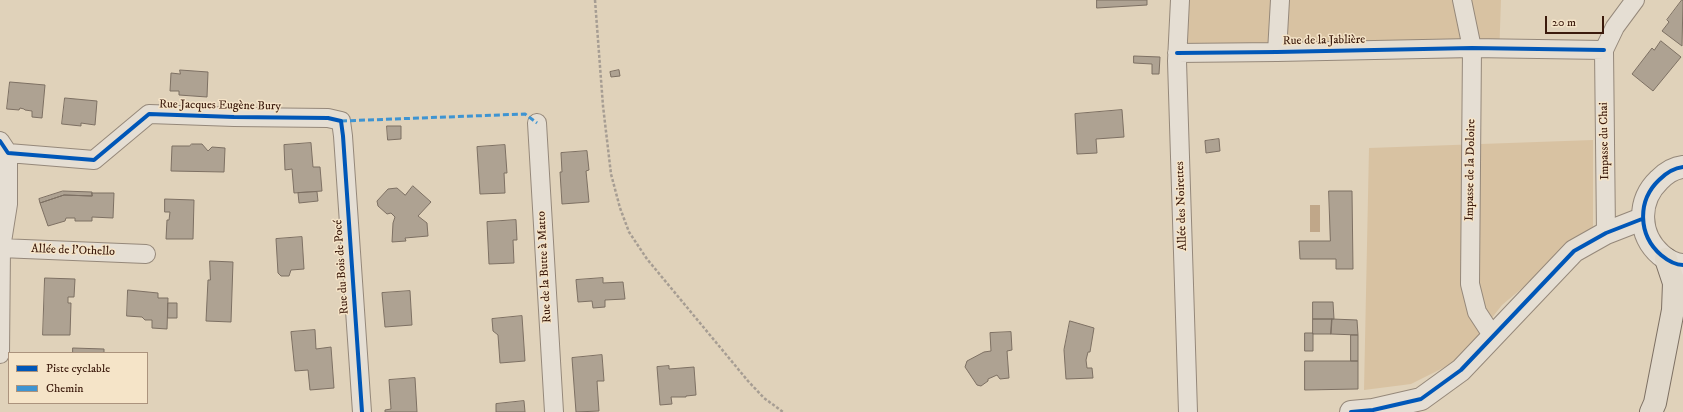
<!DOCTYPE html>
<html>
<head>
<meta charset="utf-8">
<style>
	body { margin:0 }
	#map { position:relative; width:1683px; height:412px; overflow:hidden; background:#e0d2ba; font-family:"IM FELL DW Pica",serif }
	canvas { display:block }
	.legend { position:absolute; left:8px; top:352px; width:140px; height:52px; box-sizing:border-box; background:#f5e4c8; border:1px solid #ab937d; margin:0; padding:5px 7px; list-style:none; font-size:12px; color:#3b1a0c }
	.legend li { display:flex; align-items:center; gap:8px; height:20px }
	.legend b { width:20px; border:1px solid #ab937d }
	.scale { position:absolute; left:1545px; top:16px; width:59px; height:18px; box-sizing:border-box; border:2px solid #3b1a0c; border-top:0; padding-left:5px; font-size:12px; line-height:14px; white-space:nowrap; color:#3b1a0c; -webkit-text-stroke:3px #f5e4c8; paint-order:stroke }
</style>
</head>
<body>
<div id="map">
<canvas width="1683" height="412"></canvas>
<ul class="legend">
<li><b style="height:5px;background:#0057b8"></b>Piste cyclable</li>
<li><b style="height:5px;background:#3e94d2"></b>Chemin</li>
</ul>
<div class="scale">20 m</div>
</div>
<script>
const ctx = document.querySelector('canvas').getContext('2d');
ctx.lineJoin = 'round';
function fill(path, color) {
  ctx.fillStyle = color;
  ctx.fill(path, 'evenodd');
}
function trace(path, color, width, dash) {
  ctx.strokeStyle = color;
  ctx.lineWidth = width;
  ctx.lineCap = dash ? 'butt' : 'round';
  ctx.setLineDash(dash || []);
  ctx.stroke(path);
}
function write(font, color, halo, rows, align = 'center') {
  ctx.font = font + ' "IM FELL DW Pica",serif';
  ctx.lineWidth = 3;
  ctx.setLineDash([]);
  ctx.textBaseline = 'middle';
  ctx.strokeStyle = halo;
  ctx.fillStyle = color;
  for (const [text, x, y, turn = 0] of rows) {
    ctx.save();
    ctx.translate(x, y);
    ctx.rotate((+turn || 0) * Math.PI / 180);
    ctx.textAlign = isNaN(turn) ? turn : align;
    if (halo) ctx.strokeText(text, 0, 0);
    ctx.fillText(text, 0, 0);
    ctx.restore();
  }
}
fill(new Path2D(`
	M 1187,0 L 1501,0 L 1499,58 L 1183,61 Z
	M 1593,140 L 1593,229 L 1502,305 L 1459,360 L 1411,384 L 1364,390 L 1369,148 Z`), '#d8c2a2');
fill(new Path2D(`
	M 1310,205 L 1320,205 L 1320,232 L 1310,232 Z`), '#c0a789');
const building = new Path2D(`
	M 1097,0 L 1147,0 L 1147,5 L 1097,8 Z
	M 1682,0 L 1683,0 L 1682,46 L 1662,31 L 1669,22 L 1667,20 Z
	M 1661,41 L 1681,57 L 1653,91 L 1632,74 L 1652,48 L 1654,50 Z
	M 1134,56 L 1160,57 L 1159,74 L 1152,74 L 1152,64 L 1134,63 Z
	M 180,70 L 208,72 L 207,97 L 179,95 L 179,91 L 170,91 L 171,73 L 180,74 Z
	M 619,70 L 620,76 L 611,77 L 610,72 Z
	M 10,82 L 45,85 L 42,118 L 32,117 L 32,111 L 25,110 L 24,109 L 20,108 L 19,110 L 7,109 Z
	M 65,98 L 97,101 L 95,125 L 81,123 L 81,126 L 62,124 Z
	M 1122,110 L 1124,137 L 1096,139 L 1097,153 L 1077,154 L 1075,114 Z
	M 387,126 L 401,126 L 401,139 L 388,140 Z
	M 1219,139 L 1220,151 L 1206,153 L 1205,141 Z
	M 311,143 L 313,167 L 320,167 L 322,191 L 294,193 L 292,169 L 285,170 L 284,145 Z
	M 192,144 L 202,144 L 208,151 L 212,147 L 225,148 L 224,172 L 171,171 L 172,146 L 189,146 Z
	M 505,145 L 507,173 L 504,173 L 505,193 L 480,194 L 477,147 Z
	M 587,151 L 589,170 L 586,171 L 589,202 L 562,204 L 560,172 L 562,172 L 561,153 Z
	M 413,186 L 431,202 L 418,216 L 427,223 L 428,236 L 405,238 L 406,241 L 392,242 L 393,223 L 395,217 L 391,213 L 387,214 L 378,206 L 377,201 L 388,189 L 397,188 L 405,195 Z
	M 63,191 L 92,192 L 92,196 L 64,195 L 40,203 L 39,199 Z
	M 1329,191 L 1352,191 L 1353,269 L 1336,269 L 1336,259 L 1300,259 L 1299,241 L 1330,241 Z
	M 317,192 L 318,201 L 299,203 L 298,193 Z
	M 92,193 L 114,193 L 113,218 L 92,217 L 92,221 L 75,221 L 75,218 L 66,218 L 65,221 L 48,226 L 40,203 L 64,195 L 92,196 Z
	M 165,199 L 194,200 L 193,239 L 166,239 L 167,220 L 169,220 L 170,212 L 165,212 Z
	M 516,220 L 517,240 L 513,240 L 514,263 L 489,264 L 487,222 Z
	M 302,237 L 304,269 L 291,270 L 289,276 L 281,276 L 278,273 L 276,239 Z
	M 210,261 L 233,262 L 231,322 L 206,321 L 208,280 L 210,280 Z
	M 45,278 L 75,279 L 74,297 L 68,297 L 68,303 L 71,303 L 70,335 L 43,335 Z
	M 603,278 L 603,283 L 623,282 L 625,299 L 605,300 L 605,307 L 593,308 L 592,301 L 578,302 L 576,280 Z
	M 128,290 L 158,293 L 158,298 L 168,298 L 167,329 L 152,328 L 152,320 L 145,320 L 142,317 L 127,316 Z
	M 410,291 L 412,325 L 385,327 L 382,293 Z
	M 1313,302 L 1333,302 L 1334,319 L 1313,319 Z
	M 168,303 L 177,303 L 177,318 L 168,318 Z
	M 522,316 L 525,361 L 500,363 L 498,335 L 493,331 L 492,319 Z
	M 1313,319 L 1332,319 L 1331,334 L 1313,334 Z
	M 1332,319 L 1357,320 L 1358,335 L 1331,334 Z
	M 1070,321 L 1094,328 L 1090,352 L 1088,352 L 1086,360 L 1087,368 L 1092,368 L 1093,378 L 1066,379 L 1064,350 Z
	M 315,330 L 316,349 L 331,347 L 334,388 L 310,390 L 308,370 L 295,371 L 291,332 Z
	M 1011,332 L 1012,350 L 1007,351 L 1009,378 L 1000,379 L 997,375 L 988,379 L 988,381 L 981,386 L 977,385 L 965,367 L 967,361 L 984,352 L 991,351 L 990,333 Z
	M 1305,333 L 1313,333 L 1313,351 L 1305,351 Z
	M 1351,335 L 1358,335 L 1358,361 L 1351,361 Z
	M 73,348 L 104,349 L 104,353 L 73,353 Z
	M 602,355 L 604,381 L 597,381 L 599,411 L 576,412 L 572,358 Z
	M 1305,361 L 1358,361 L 1358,389 L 1305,390 Z
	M 669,366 L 669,369 L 694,367 L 696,395 L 686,396 L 686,397 L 671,397 L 672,404 L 660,405 L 657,367 Z
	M 415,378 L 417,412 L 385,412 L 385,410 L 391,409 L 389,380 Z
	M 524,401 L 525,412 L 496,412 L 496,404 Z`);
fill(building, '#aea292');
trace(building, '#7d7063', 1);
const minor = new Path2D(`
	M 1180,0 L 1177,61 L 1188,412
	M 1462,0 L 1472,48 L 1470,284 L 1477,312 L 1492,335
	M 1277,52 L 1280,0
	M 1177,53 L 1277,52 L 1472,48 L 1604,50
	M 537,123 L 554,412
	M 0,141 L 8,153 L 94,160 L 149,114 L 234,117 L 328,118 L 341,121 L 343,136 L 362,412
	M 1606,233 L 1604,50 L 1615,27 L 1635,0
	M 0,248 L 146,254
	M 0,354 L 1,248 L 8,204 L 8,153`);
const tertiary = new Path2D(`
	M 1683,167 C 1674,168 1665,174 1659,180 C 1637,201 1638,235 1661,255 C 1667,260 1675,265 1683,265
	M 1351,412 L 1373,410 L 1421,399 L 1461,370 L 1574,251 L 1606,233 L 1642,219`);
const trunk = new Path2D(`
	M 1651,412 L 1655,403 L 1673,310 L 1674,283 L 1666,259`);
trace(minor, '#95887a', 20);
trace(tertiary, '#95887a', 24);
trace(trunk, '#7d7063', 24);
trace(new Path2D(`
	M 595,0 L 603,106 L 611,174 L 620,208 L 629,232 L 647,259 L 748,381 L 764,398 L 783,412`), '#a69d93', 2.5, [3, 2]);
trace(minor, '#e5ded3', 18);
trace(tertiary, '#e5ded3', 22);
trace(trunk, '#e1d9cb', 22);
trace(new Path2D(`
	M 341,121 L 525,114 L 537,123`), '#3e94d2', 3, [6, 3]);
trace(new Path2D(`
	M 1177,53 L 1277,52 L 1472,48 L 1604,50
	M 0,141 L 8,153 L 94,160 L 149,114 L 234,117 L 328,118 L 341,121 L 343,136 L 362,412
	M 1683,167 C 1674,168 1665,174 1659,180 C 1637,201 1638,235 1661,255 C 1667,260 1675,265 1683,265
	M 1351,412 L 1373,410 L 1421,399 L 1461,370 L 1574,251 L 1606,233 L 1642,219`), '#0057b8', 4);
write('12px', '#3b1a0c', '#f5e4c8', [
	["Rue de la Jablière",1324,41,-1],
	["Rue Jacques Eugène Bury",220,106,1],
	["Impasse du Chai",1605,141,-91],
	["Impasse de la Doloire",1471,170,-89],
	["Allée des Noirettes",1182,206,-92],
	["Allée de l'Othello",73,251,2],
	["Rue du Bois de Pocé",342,267,-94],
	["Rue de la Butte à Matto",545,267,-93]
]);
</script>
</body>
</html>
